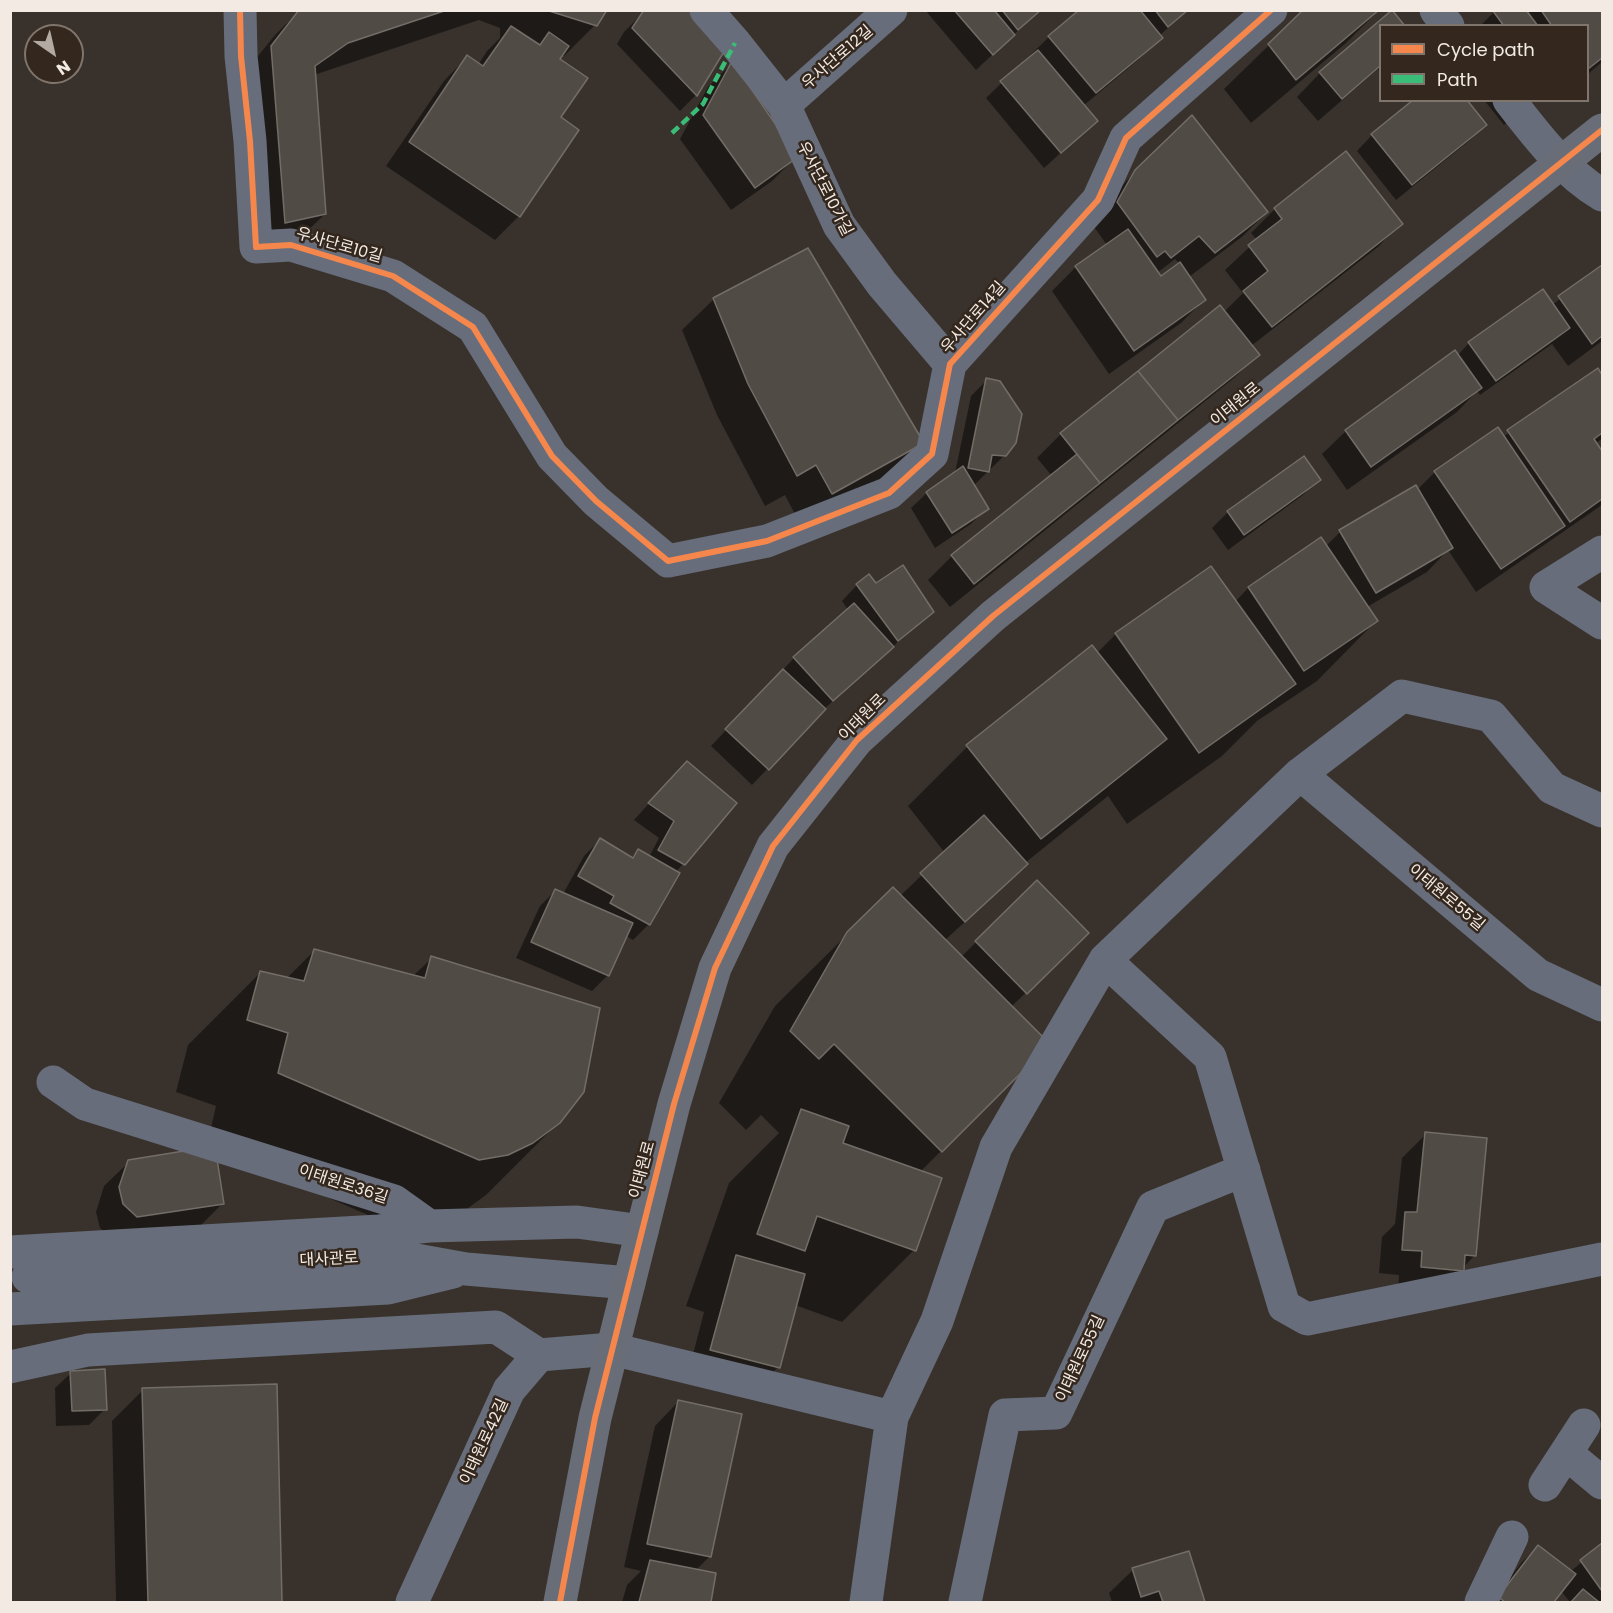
<!DOCTYPE html>
<html>
<head>
<meta charset="utf-8">
<style>
	body { margin:0 }
	#map { position:relative; width:1613px; height:1613px; overflow:hidden; background:#39322c; font-family:Poppins,sans-serif }
	canvas { display:block }
	.frame { position:absolute; inset:0; border:12px solid #f3ebe3; pointer-events:none }
	.legend { position:absolute; left:1379px; top:24px; width:210px; height:78px; box-sizing:border-box; background:#34271d; border:2px solid #80756c; margin:0; padding:8px 10px; list-style:none; font-size:18px; color:#f3ebe3 }
	.legend li { display:flex; align-items:center; gap:12px; height:30px }
	.legend b { width:30px; border:2px solid #80756c }
	.north { position:absolute; left:24px; top:24px; width:60px; height:60px; box-sizing:border-box; background:#34271d; border:2px solid #80756c; border-radius:50%; rotate:146deg; font-size:16px; font-weight:700; line-height:24px; text-align:center; color:#f3ebe3 }
	.north::after { content:''; display:block; margin:auto; width:21px; height:27px; background:#b2aaa3; clip-path:polygon(50% 0,100% 100%,50% 72%,0 100%) }
</style>
</head>
<body>
<div id="map">
<canvas width="1613" height="1613"></canvas>
<div class="frame"></div>
<ul class="legend">
<li><b style="height:8px;background:#f5874c"></b>Cycle path</li>
<li><b style="height:8px;background:#3abd76"></b>Path</li>
</ul>
<div class="north">N</div>
</div>
<script>
const ctx = document.querySelector('canvas').getContext('2d');
ctx.lineJoin = 'round';
function fill(path, color) {
  ctx.fillStyle = color;
  ctx.fill(path, 'evenodd');
}
function trace(path, color, width, dash) {
  ctx.strokeStyle = color;
  ctx.lineWidth = width;
  ctx.lineCap = dash ? 'butt' : 'round';
  ctx.setLineDash(dash || []);
  ctx.stroke(path);
}
function write(font, color, halo, rows, align = 'center') {
  ctx.font = font + ' Poppins,"Noto Sans KR",sans-serif';
  ctx.lineWidth = 5;
  ctx.setLineDash([]);
  ctx.textBaseline = 'middle';
  ctx.strokeStyle = halo;
  ctx.fillStyle = color;
  for (const [text, x, y, turn = 0] of rows) {
    ctx.save();
    ctx.translate(x, y);
    ctx.rotate((+turn || 0) * Math.PI / 180);
    ctx.textAlign = isNaN(turn) ? turn : align;
    if (halo) ctx.strokeText(text, 0, 0);
    ctx.fillText(text, 0, 0);
    ctx.restore();
  }
}
fill(new Path2D(`
	M 300,10 L 605,10 L 595,25 L 564,56 L 560,55 L 558,59 L 559,118 L 519,216 L 495,240 L 386,166 L 444,81 L 467,57 L 478,65 L 487,51 L 500,38 L 500,28 L 479,20 L 314,75 L 325,214 L 293,245 L 254,253 L 240,78 L 275,35 Z
	M 646,10 L 723,50 L 696,95 L 680,111 L 617,44 L 624,32 Z
	M 925,10 L 1040,10 L 976,70 Z
	M 1081,10 L 1188,10 L 1159,36 L 1161,38 L 1137,61 L 1083,106 L 1096,121 L 1044,168 L 986,98 L 1049,37 Z
	M 1305,10 L 1379,10 L 1346,43 L 1251,123 L 1224,89 Z
	M 1496,10 L 1602,10 L 1602,62 L 1588,74 L 1588,26 L 1480,26 Z
	M 1380,26 L 1380,72 L 1378,69 L 1318,121 L 1297,97 L 1320,73 Z
	M 731,64 L 796,157 L 772,181 L 731,210 L 680,139 L 708,87 Z
	M 1484,100 L 1533,100 L 1504,125 Z
	M 1485,125 L 1469,141 L 1396,200 L 1357,151 L 1372,135 Z
	M 1346,153 L 1401,223 L 1378,247 L 1251,346 L 1258,355 L 1234,378 L 950,607 L 928,580 L 952,556 L 1052,476 L 1037,458 L 1061,434 L 1224,312 L 1243,293 L 1225,270 L 1257,240 L 1251,233 L 1275,209 Z
	M 1136,171 L 1267,212 L 1243,236 L 1189,277 L 1204,300 L 1181,323 L 1109,374 L 1052,291 L 1076,267 L 1107,245 L 1094,227 L 1112,196 ZM 1175,259 L 1180,264 L 1161,278 L 1157,273 Z
	M 1602,267 L 1602,341 L 1568,366 L 1552,344 L 1480,395 L 1477,391 L 1457,412 L 1347,490 L 1322,454 L 1346,431 L 1457,356 L 1469,343 L 1552,305 Z
	M 714,299 L 922,443 L 891,474 L 800,524 L 785,495 L 765,506 L 717,415 L 682,330 Z
	M 1597,370 L 1602,378 L 1602,439 L 1596,443 L 1602,454 L 1602,504 L 1599,507 L 1476,592 L 1448,550 L 1427,572 L 1367,607 L 1376,621 L 1317,681 L 1257,721 L 1222,756 L 1127,824 L 1108,796 L 1025,863 L 1026,864 L 1002,888 L 944,941 L 961,957 L 1037,882 L 1087,933 L 1011,1007 L 1048,1044 L 920,1172 L 914,1250 L 842,1322 L 795,1305 L 778,1367 L 754,1391 L 688,1374 L 704,1312 L 686,1306 L 729,1183 L 779,1133 L 761,1115 L 746,1130 L 719,1103 L 775,1006 L 893,889 L 900,896 L 945,853 L 908,806 L 967,747 L 1097,653 L 1116,634 L 1235,602 L 1248,588 L 1321,539 L 1326,546 L 1340,532 L 1417,490 L 1435,472 L 1503,437 Z
	M 987,380 L 1005,455 L 973,486 L 987,508 L 971,524 L 935,548 L 911,508 L 927,493 L 955,473 L 971,396 Z
	M 1319,479 L 1303,495 L 1228,550 L 1212,528 L 1228,512 Z
	M 857,585 L 876,585 L 932,611 L 824,709 L 752,785 L 711,746 L 794,658 L 848,610 L 842,601 Z
	M 671,779 L 735,803 L 676,872 L 678,874 L 649,924 L 633,940 L 626,936 L 608,975 L 592,991 L 516,958 L 540,906 L 555,891 L 563,894 L 584,856 L 600,840 L 631,858 L 638,851 L 649,857 L 659,838 L 634,820 Z
	M 315,950 L 413,976 L 432,958 L 559,1122 L 486,1195 L 460,1214 L 407,1232 L 207,1145 L 216,1106 L 176,1092 L 188,1045 L 260,973 L 286,979 Z
	M 1426,1134 L 1475,1255 L 1438,1294 L 1398,1290 L 1399,1275 L 1379,1273 L 1382,1237 L 1395,1224 L 1402,1158 Z
	M 129,1162 L 223,1203 L 199,1227 L 113,1240 L 100,1228 L 96,1212 L 104,1186 Z
	M 71,1373 L 105,1409 L 89,1425 L 56,1426 L 55,1388 Z
	M 275,1385 L 280,1602 L 116,1602 L 112,1421 L 143,1390 Z
	M 678,1402 L 710,1556 L 696,1570 L 714,1574 L 709,1602 L 622,1602 L 627,1585 L 641,1571 L 624,1567 L 655,1426 Z
	M 1602,1545 L 1602,1602 L 1570,1602 L 1561,1591 L 1552,1602 L 1491,1602 L 1522,1562 L 1538,1547 L 1570,1572 Z
	M 1188,1552 L 1203,1602 L 1112,1602 L 1109,1593 L 1133,1570 Z`), '#0007');
const building = new Path2D(`
	M 299,10 L 447,10 L 348,43 L 315,66 L 326,214 L 285,223 L 271,46 Z
	M 546,10 L 607,10 L 597,26 Z
	M 644,10 L 693,10 L 725,50 L 697,96 L 632,28 Z
	M 954,10 L 994,10 L 1015,35 L 993,55 Z
	M 1002,10 L 1041,10 L 1018,30 Z
	M 1079,10 L 1140,10 L 1163,38 L 1096,93 L 1048,36 Z
	M 1155,10 L 1188,10 L 1168,27 Z
	M 1303,10 L 1379,10 L 1296,80 L 1268,44 Z
	M 1392,10 L 1405,26 L 1380,26 L 1380,66 L 1342,99 L 1319,72 Z
	M 1526,10 L 1538,26 L 1504,26 L 1493,11 Z
	M 1541,10 L 1602,10 L 1602,58 L 1588,69 L 1588,26 L 1552,26 Z
	M 511,26 L 540,45 L 549,32 L 569,46 L 560,59 L 588,78 L 561,117 L 579,130 L 520,217 L 409,142 L 467,55 L 483,66 Z
	M 1038,50 L 1098,121 L 1061,153 L 1000,81 Z
	M 732,61 L 798,157 L 755,188 L 703,115 Z
	M 1413,100 L 1467,100 L 1487,125 L 1412,185 L 1371,134 Z
	M 1192,115 L 1268,212 L 1215,253 L 1199,236 L 1171,258 L 1165,251 L 1157,257 L 1117,202 L 1135,170 Z
	M 1346,151 L 1403,224 L 1272,327 L 1243,291 L 1268,271 L 1248,245 L 1282,219 L 1274,208 Z
	M 1128,229 L 1161,276 L 1180,262 L 1206,300 L 1134,351 L 1075,266 Z
	M 808,248 L 924,443 L 832,494 L 816,465 L 797,476 L 748,384 L 713,298 Z
	M 1602,265 L 1602,336 L 1592,344 L 1558,296 Z
	M 1543,289 L 1570,328 L 1496,381 L 1468,342 Z
	M 1220,305 L 1260,355 L 1178,420 L 1138,371 Z
	M 1455,350 L 1482,388 L 1371,467 L 1345,430 Z
	M 1598,368 L 1602,375 L 1602,433 L 1594,439 L 1602,451 L 1602,499 L 1570,522 L 1507,430 Z
	M 1138,371 L 1178,420 L 1100,483 L 1060,433 Z
	M 986,378 L 1000,381 L 1022,414 L 1016,443 L 1006,456 L 992,455 L 989,472 L 968,468 Z
	M 1498,427 L 1565,526 L 1501,569 L 1434,471 Z
	M 1077,454 L 1100,483 L 974,584 L 951,555 Z
	M 1304,456 L 1321,480 L 1244,535 L 1227,511 Z
	M 963,466 L 989,509 L 952,533 L 926,492 Z
	M 1416,485 L 1453,548 L 1376,593 L 1339,530 Z
	M 1321,537 L 1378,621 L 1304,671 L 1248,587 Z
	M 903,565 L 934,612 L 898,641 L 856,584 L 869,574 L 876,583 Z
	M 1211,566 L 1296,684 L 1199,753 L 1115,633 Z
	M 854,603 L 894,647 L 833,701 L 793,657 Z
	M 1092,645 L 1167,739 L 1041,839 L 966,745 Z
	M 783,669 L 826,709 L 769,770 L 725,729 Z
	M 687,761 L 737,803 L 685,865 L 658,850 L 674,821 L 648,803 Z
	M 984,815 L 1028,864 L 965,922 L 920,873 Z
	M 600,838 L 633,858 L 638,849 L 680,873 L 650,925 L 610,903 L 614,896 L 578,876 Z
	M 1037,880 L 1089,933 L 1027,994 L 975,941 Z
	M 893,887 L 1050,1044 L 942,1152 L 834,1044 L 819,1059 L 790,1031 L 847,932 Z
	M 555,889 L 633,923 L 609,976 L 531,942 Z
	M 314,949 L 425,978 L 431,956 L 600,1008 L 584,1092 L 560,1123 L 533,1143 L 508,1155 L 479,1160 L 278,1073 L 288,1033 L 247,1020 L 260,971 L 304,981 Z
	M 801,1109 L 849,1126 L 843,1143 L 942,1178 L 916,1251 L 817,1216 L 805,1251 L 757,1234 Z
	M 1425,1132 L 1487,1138 L 1476,1256 L 1465,1255 L 1464,1271 L 1421,1267 L 1422,1251 L 1402,1250 L 1405,1212 L 1417,1212 Z
	M 215,1146 L 224,1204 L 137,1217 L 123,1204 L 119,1187 L 128,1160 Z
	M 736,1255 L 805,1274 L 780,1368 L 710,1350 Z
	M 105,1369 L 107,1410 L 72,1411 L 70,1371 Z
	M 277,1384 L 282,1602 L 148,1602 L 142,1388 Z
	M 678,1400 L 742,1414 L 711,1557 L 647,1544 Z
	M 1602,1543 L 1602,1591 L 1580,1560 Z
	M 1538,1545 L 1576,1574 L 1554,1602 L 1505,1602 L 1498,1597 Z
	M 1189,1551 L 1205,1602 L 1163,1602 L 1159,1591 L 1141,1597 L 1132,1568 Z
	M 650,1560 L 716,1573 L 711,1602 L 639,1602 Z
	M 1583,1589 L 1599,1602 L 1571,1602 Z`);
fill(building, '#514b45');
trace(building, '#736d68', 1.5);
trace(new Path2D(`
	M 240,10 L 241,56 L 250,141 L 256,247 L 291,245 L 393,276 L 473,327 L 552,456 L 596,501 L 668,561 L 767,541 L 889,493 L 932,454 L 950,364 L 1098,200 L 1126,138 L 1271,10
	M 706,10 L 735,43 L 784,105 L 839,225 L 882,284 L 950,364
	M 1436,10 L 1448,26
	M 1509,100 C 1536,135 1564,172 1602,195
	M 784,105 L 891,10
	M 1602,552 L 1546,587 L 1602,623
	M 1300,774 L 1538,975 L 1602,1005
	M 1105,960 L 1210,1057 L 1284,1306 L 1307,1319 L 1602,1259
	M 53,1082 L 85,1104 L 394,1201 L 429,1226
	M 10,1252 L 379,1231 L 429,1226 L 577,1222 L 642,1231
	M 28,1277 L 394,1256 L 466,1269 L 629,1283
	M 10,1309 L 388,1288 L 453,1272
	M 10,1367 L 88,1350 L 496,1327 L 539,1355
	M 1566,1453 L 1602,1483
	M 1545,1485 L 1584,1425
	M 412,1602 L 509,1390 L 539,1355 L 612,1349 L 892,1417
	M 866,1602 L 892,1417 L 937,1321 L 996,1147 L 1105,960 L 1300,774 L 1402,696 L 1491,716 L 1552,788 L 1602,811
	M 965,1602 L 1005,1415 L 1056,1413 L 1153,1207 L 1244,1170
	M 1481,1602 L 1512,1537`), '#676d7b', 33);
trace(new Path2D(`
	M 560,1602 L 595,1418 L 674,1104 L 715,968 L 773,846 L 857,740 L 993,616 L 1602,130`), '#686d78', 33);
trace(new Path2D(`
	M 672,133 L 703,104 L 735,43`), '#3abd76', 4.5, [9, 4.5]);
trace(new Path2D(`
	M 240,10 L 241,56 L 250,141 L 256,247 L 291,245 L 393,276 L 473,327 L 552,456 L 596,501 L 668,561 L 767,541 L 889,493 L 932,454 L 950,364 L 1098,200 L 1126,138 L 1271,10
	M 560,1602 L 595,1418 L 674,1104 L 715,968 L 773,846 L 857,740 L 993,616 L 1602,130`), '#f5874c', 6);
write('16px', '#f3ebe3', '#34271d', [
	["우사단로12길",838,58,-41],
	["우사단로10가길",824,189,63],
	["우사단로10길",339,246,16],
	["우사단로14길",974,318,-49],
	["이태원로",1236,405,-39],
	["이태원로",863,718,-45],
	["이태원로55길",1446,898,40],
	["이태원로",643,1170,-75],
	["이태원로36길",343,1185,18],
	["대사관로",329,1260,-3],
	["이태원로55길",1081,1359,-65],
	["이태원로42길",485,1442,-65]
]);
</script>
</body>
</html>
